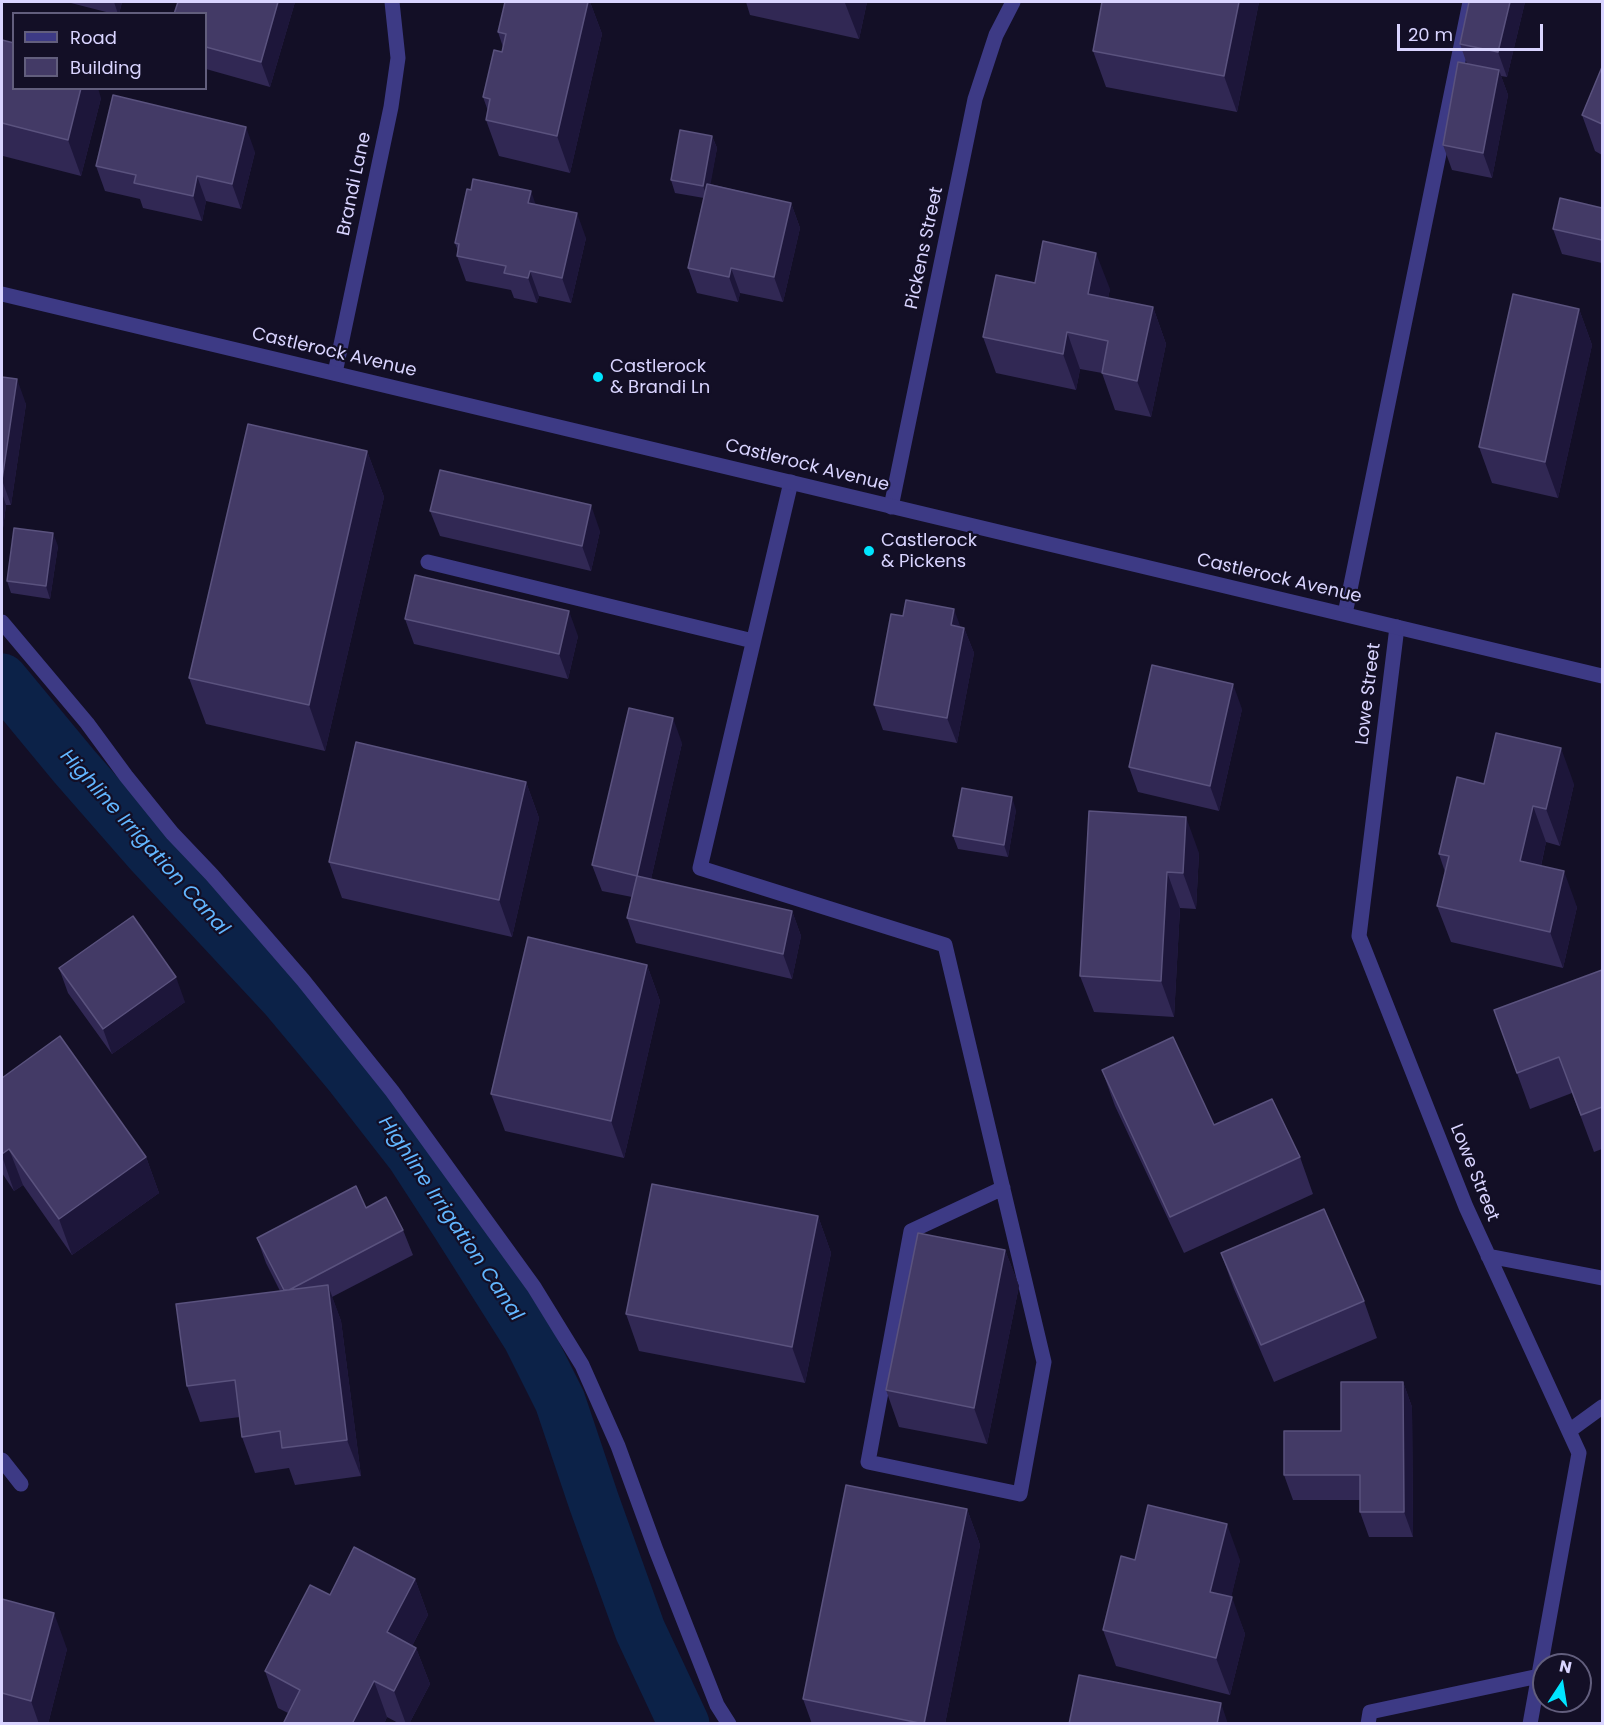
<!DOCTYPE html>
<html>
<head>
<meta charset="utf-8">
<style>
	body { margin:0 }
	#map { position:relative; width:1604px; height:1725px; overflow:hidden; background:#130f26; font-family:Poppins,sans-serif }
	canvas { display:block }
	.frame { position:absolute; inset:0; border:3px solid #d9d4ff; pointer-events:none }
	.legend { position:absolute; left:12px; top:12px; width:195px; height:78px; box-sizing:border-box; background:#130f26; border:2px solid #625e7d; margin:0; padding:8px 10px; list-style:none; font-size:18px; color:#d9d4ff }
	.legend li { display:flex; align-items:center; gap:12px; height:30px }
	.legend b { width:30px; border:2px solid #625e7d }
	.north { position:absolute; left:1532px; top:1653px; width:60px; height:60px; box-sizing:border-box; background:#130f26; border:2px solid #625e7d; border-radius:50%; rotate:12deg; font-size:16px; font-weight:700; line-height:24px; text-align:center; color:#d9d4ff }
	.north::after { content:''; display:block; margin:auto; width:21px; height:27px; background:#00e5ff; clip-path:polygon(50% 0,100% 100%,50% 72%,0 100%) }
	.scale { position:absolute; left:1397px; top:24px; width:146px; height:27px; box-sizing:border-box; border:3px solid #d9d4ff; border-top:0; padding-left:8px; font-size:18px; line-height:21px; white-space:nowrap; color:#d9d4ff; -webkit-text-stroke:4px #130f26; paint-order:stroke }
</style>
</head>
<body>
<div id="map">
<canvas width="1604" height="1725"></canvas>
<div class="frame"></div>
<ul class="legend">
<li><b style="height:8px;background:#3d3a85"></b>Road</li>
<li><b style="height:16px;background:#433a66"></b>Building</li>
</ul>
<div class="north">N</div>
<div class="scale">20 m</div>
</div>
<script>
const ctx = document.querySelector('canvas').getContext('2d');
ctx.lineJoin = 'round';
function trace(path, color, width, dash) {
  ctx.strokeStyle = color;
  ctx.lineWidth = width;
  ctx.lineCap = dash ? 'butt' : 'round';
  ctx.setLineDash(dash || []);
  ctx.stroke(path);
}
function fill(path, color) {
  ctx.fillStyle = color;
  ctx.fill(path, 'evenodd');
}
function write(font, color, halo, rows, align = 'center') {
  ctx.font = font + ' Poppins,sans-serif';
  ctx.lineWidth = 4.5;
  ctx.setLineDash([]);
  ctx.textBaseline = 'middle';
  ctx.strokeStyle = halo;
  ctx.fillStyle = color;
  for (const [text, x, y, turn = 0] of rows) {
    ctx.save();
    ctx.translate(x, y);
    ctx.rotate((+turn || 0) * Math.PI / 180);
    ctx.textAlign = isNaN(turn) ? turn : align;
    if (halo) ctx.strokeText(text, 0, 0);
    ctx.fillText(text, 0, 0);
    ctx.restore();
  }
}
trace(new Path2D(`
	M 2,679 L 74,766 L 151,854 L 285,998 L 351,1077 L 411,1154 L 457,1225 L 528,1337 L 560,1401 L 594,1502 L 640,1630 L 684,1724`), '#0c2248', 51);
trace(new Path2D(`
	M 791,482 L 700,868 L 945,945 L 1044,1362 L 1020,1494 L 868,1462 L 911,1231 L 1003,1188
	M 428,562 L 753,641
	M 1345,614 L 1470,2
	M 2,622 L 87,723 L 126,776 L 172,833 L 212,875 L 303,980 L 392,1091 L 534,1287 L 582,1365 L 618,1446 L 656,1550 L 717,1705 L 729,1724`), '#3d3a85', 15);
trace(new Path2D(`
	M 335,373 L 391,107 L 398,58 L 392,2
	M 891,507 L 975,99 L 996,35 L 1013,2
	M 1397,627 L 1359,936 L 1466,1207 L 1579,1453 L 1530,1724
	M 1488,1256 L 1602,1278
	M 1569,1431 L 1602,1407
	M 2,1460 L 21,1484
	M 1368,1724 L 1370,1712 L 1539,1676`), '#3d3a85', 15);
trace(new Path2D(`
	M 2,294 L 1602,676`), '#3d3a85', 15);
fill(new Path2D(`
	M 67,2 L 122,2 L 119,14 L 114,14 Z
	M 295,2 L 270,87 L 206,69 L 206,14 Z
	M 505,2 L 590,2 L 602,34 L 570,173 L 499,156 L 486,120 L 488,111 L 483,97 L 502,52 L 503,47 L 498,32 Z
	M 746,2 L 867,2 L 859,39 L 750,15 Z
	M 1102,2 L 1259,2 L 1237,112 L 1106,87 L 1093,51 Z
	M 1525,2 L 1507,77 L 1501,76 L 1508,95 L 1492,178 L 1452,170 L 1443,145 L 1467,64 L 1460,44 Z
	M 2,40 L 101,98 L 81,176 L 3,156 L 2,162 Z
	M 1602,67 L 1602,155 L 1595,151 L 1582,115 Z
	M 712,136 L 717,148 L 710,184 L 791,203 L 800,228 L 783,302 L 740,293 L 738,302 L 697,293 L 688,268 L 704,198 L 675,193 L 671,180 Z
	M 255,152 L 241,209 L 206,201 L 202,221 L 143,208 L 140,199 L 105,191 L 96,166 Z
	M 535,204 L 586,238 L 571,303 L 539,296 L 537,303 L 514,298 L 511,290 L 466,281 L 457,256 L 458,251 L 455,243 Z
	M 1602,208 L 1602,263 L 1562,254 L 1553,229 Z
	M 1035,283 L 1110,289 L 1108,298 L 1153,307 L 1166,344 L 1151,417 L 1115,410 L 1102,373 L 1080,369 L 1076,390 L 996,373 L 983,337 Z
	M 1579,309 L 1592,345 L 1558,498 L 1492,483 L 1479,447 Z
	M 2,377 L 26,404 L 11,505 L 6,505 L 2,536 Z
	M 367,451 L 384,497 L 325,751 L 206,724 L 189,678 Z
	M 430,511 L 600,531 L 591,571 L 440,536 Z
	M 58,546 L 50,599 L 11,593 L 7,581 Z
	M 405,619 L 578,636 L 568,679 L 414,644 Z
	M 960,627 L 964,628 L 974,653 L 957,743 L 883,730 L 874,705 Z
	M 1242,709 L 1219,811 L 1138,792 L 1129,767 Z
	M 682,743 L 651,879 L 792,911 L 801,936 L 792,979 L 636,943 L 627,918 L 632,897 L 602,891 L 592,865 Z
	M 526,782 L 539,818 L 512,937 L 342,898 L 329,862 Z
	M 1484,784 L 1574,784 L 1560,846 L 1546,842 L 1541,866 L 1577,907 L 1563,968 L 1451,942 L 1437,906 L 1445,872 L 1439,854 Z
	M 1016,810 L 1008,857 L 958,849 L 953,836 Z
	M 1089,811 L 1199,853 L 1196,909 L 1180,908 L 1174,1017 L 1094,1012 L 1080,976 Z
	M 647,965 L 660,1001 L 624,1158 L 505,1131 L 491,1094 Z
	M 59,968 L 185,1002 L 112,1054 L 68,993 Z
	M 1602,970 L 1602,1149 L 1594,1152 L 1572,1093 L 1530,1109 L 1494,1010 Z
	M 1102,1070 L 1214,1125 L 1300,1157 L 1313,1194 L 1184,1253 L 1115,1106 Z
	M 2,1078 L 146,1157 L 159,1193 L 72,1255 L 23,1185 L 14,1191 L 2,1173 Z
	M 366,1208 L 403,1230 L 413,1255 L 332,1297 L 341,1321 L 361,1476 L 295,1485 L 289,1468 L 255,1473 L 242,1437 L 240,1417 L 200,1422 L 187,1386 L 280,1291 L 266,1263 L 257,1238 Z
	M 818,1216 L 831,1253 L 805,1383 L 639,1351 L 626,1314 Z
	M 1005,1250 L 1019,1286 L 987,1444 L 899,1427 L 886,1390 Z
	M 1221,1253 L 1364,1301 L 1377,1338 L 1274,1382 L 1234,1289 Z
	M 1403,1382 L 1412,1407 L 1413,1537 L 1369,1537 L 1360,1512 L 1360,1500 L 1293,1500 L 1284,1475 Z
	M 967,1509 L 980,1545 L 945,1724 L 812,1724 L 803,1699 Z
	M 1240,1560 L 1231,1597 L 1245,1634 L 1230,1695 L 1116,1666 L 1103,1630 Z
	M 415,1579 L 428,1615 L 412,1646 L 416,1648 L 430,1684 L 409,1724 L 400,1724 L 387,1717 L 384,1724 L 283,1724 L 288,1713 L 278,1708 L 265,1671 Z
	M 2,1599 L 67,1649 L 48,1724 L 2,1724 Z`), '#312854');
fill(new Path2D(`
	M 114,2 L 122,2 L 119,14 L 118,14 Z
	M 278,2 L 295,2 L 270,87 L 261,62 Z
	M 588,2 L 590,2 L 602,34 L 570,173 L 557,136 Z
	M 846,2 L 867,2 L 859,39 L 845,3 Z
	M 1239,2 L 1259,2 L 1237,112 L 1224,76 Z
	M 1510,2 L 1525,2 L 1507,77 L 1498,52 Z
	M 1499,70 L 1508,95 L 1492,178 L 1483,153 Z
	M 81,88 L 98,88 L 101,98 L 81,176 L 68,140 Z
	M 246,127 L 255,152 L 241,209 L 232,184 Z
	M 712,136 L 717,148 L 708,199 L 703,186 Z
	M 197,176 L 206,201 L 202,221 L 193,196 Z
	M 531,191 L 540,217 L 528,203 Z
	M 791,203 L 800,228 L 783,302 L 774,277 Z
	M 577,213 L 586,238 L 571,303 L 562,278 Z
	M 1096,253 L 1110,289 L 1101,330 L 1088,294 Z
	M 731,268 L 740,293 L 738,302 L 729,277 Z
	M 530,271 L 539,296 L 537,303 L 528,278 Z
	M 1153,307 L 1166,344 L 1151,417 L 1137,381 Z
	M 1579,309 L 1592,345 L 1558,498 L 1545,462 Z
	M 1067,332 L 1080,369 L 1076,390 L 1063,354 Z
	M 17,379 L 26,404 L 11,505 L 2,480 Z
	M 367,451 L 384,497 L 325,751 L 309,705 Z
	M 2,493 L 6,505 L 2,536 Z
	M 591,505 L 600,531 L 591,571 L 582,546 Z
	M 53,533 L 58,546 L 50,599 L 46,586 Z
	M 954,609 L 963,634 L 951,625 Z
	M 569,611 L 578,636 L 568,679 L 559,654 Z
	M 964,628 L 974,653 L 957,743 L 947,718 Z
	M 1233,684 L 1242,709 L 1219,811 L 1210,786 Z
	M 673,718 L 682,743 L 646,901 L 637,876 Z
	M 1561,748 L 1574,784 L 1560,846 L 1546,809 Z
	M 526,782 L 539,818 L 512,937 L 499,900 Z
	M 1012,797 L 1016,810 L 1008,857 L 1004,845 Z
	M 1533,806 L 1546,842 L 1534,897 L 1520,861 Z
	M 1186,817 L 1199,853 L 1196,909 L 1183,873 Z
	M 1564,871 L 1577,907 L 1563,968 L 1550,932 Z
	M 1167,872 L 1180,908 L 1174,1017 L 1161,981 Z
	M 792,911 L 801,936 L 792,979 L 783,954 Z
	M 647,965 L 660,1001 L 624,1158 L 611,1121 Z
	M 176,977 L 185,1002 L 112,1054 L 103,1029 Z
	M 9,1149 L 23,1185 L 14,1191 L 2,1156 L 2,1154 Z
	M 146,1157 L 159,1193 L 72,1255 L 59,1219 Z
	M 818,1216 L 831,1253 L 805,1383 L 792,1347 Z
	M 1005,1250 L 1019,1286 L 987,1444 L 974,1408 Z
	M 328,1285 L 341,1321 L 361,1476 L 347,1440 Z
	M 1403,1382 L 1412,1407 L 1413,1537 L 1404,1512 Z
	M 967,1509 L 980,1545 L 945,1724 L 924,1724 Z
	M 1227,1524 L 1240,1560 L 1224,1628 L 1210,1592 Z
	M 415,1579 L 428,1615 L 400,1669 L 387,1632 Z
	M 1232,1597 L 1245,1634 L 1230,1695 L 1216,1658 Z
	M 54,1613 L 67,1649 L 48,1724 L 39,1724 L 31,1701 Z
	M 416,1648 L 430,1684 L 409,1724 L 406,1724 L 394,1691 Z
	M 374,1681 L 387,1717 L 384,1724 L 352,1724 Z
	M 1221,1703 L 1228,1724 L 1217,1724 Z`), '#1d163a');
const building = new Path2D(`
	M 178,2 L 278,2 L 261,62 L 206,47 L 206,14 L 174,14 Z
	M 505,2 L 588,2 L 557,136 L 486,120 L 490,99 L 483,97 L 494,50 L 502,52 L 506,34 L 498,32 Z
	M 1102,2 L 1239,2 L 1224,76 L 1093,51 Z
	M 1469,2 L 1510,2 L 1498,52 L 1460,44 Z
	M 2,40 L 14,43 L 14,88 L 81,88 L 68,140 L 2,123 Z
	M 1458,62 L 1499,70 L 1483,153 L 1443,145 Z
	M 1602,67 L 1602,124 L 1582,115 Z
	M 113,95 L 246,127 L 232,184 L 197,176 L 193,196 L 134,183 L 136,175 L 96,166 Z
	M 680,130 L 712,136 L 703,186 L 671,180 Z
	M 473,179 L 531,191 L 528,203 L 577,213 L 562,278 L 530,271 L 528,278 L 504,273 L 506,266 L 457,256 L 459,244 L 455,243 L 467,189 L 471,190 Z
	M 707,184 L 791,203 L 774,277 L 731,268 L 729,277 L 688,268 Z
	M 1560,198 L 1602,208 L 1602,240 L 1553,229 Z
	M 1043,241 L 1096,253 L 1088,294 L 1153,307 L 1137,381 L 1102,373 L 1108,341 L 1067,332 L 1063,354 L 983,337 L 996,275 L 1035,283 Z
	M 1513,294 L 1579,309 L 1545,462 L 1479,447 Z
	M 2,377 L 17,379 L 2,480 Z
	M 248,424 L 367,451 L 309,705 L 189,678 Z
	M 440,470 L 591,505 L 582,546 L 430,511 Z
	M 14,528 L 53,533 L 46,586 L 7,581 Z
	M 415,575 L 569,611 L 559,654 L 405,619 Z
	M 906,600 L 954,609 L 951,625 L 964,628 L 947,718 L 874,705 L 891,614 L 903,616 Z
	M 1152,665 L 1233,684 L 1210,786 L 1129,767 Z
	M 629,708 L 673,718 L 637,876 L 792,911 L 783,954 L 627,918 L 637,876 L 592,865 Z
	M 1496,733 L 1561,748 L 1546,809 L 1533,806 L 1520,861 L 1564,871 L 1550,932 L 1437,906 L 1449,856 L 1439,854 L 1457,777 L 1484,784 Z
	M 356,742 L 526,782 L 499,900 L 329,862 Z
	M 962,788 L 1012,797 L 1004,845 L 953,836 Z
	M 1089,811 L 1186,817 L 1183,873 L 1167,872 L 1161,981 L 1080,976 Z
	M 133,916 L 176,977 L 103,1029 L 59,968 Z
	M 528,937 L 647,965 L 611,1121 L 491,1094 Z
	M 1602,970 L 1602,1107 L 1581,1115 L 1559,1057 L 1517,1073 L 1494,1010 Z
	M 60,1036 L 146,1157 L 59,1219 L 9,1149 L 2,1154 L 2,1078 Z
	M 1173,1037 L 1214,1125 L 1272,1099 L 1300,1157 L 1170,1217 L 1102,1070 Z
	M 652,1184 L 818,1216 L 792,1347 L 626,1314 Z
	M 356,1186 L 366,1208 L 386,1197 L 403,1230 L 289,1290 L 284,1290 L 257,1238 Z
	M 1324,1209 L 1364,1301 L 1261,1345 L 1221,1253 Z
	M 918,1233 L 1005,1250 L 974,1408 L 886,1390 Z
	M 328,1285 L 347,1440 L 282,1448 L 280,1431 L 242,1437 L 235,1380 L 187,1386 L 176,1304 Z
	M 1341,1382 L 1403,1382 L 1404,1512 L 1360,1512 L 1360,1475 L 1284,1475 L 1284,1431 L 1341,1431 Z
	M 846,1485 L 967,1509 L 924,1724 L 803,1699 Z
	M 1148,1505 L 1227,1524 L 1210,1592 L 1232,1597 L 1216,1658 L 1103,1630 L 1121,1556 L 1135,1560 Z
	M 354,1547 L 415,1579 L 387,1632 L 416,1648 L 394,1691 L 374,1681 L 352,1724 L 283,1724 L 300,1690 L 265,1671 L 310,1585 L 330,1595 Z
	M 2,1599 L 54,1613 L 31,1701 L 2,1693 Z
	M 1079,1675 L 1221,1703 L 1217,1724 L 1069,1724 Z`);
fill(building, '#433a66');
trace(building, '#5a527e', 1.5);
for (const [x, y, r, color] of [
	[598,377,6,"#00e5ff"],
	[869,551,6,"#00e5ff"]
]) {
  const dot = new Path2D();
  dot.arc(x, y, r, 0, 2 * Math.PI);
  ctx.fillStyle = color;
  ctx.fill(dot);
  trace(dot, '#130f26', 2);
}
write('18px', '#d9d4ff', '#130f26', [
	["Brandi Lane",355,184,-78],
	["Pickens Street",925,248,-78],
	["Castlerock Avenue",334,353,13],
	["Castlerock Avenue",807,466,14],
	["Castlerock Avenue",1279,579,13],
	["Lowe Street",1369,694,-83],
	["Lowe Street",1474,1173,68]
]);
write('18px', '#d9d4ff', '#130f26', [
	["Castlerock",610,367],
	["& Brandi Ln",610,388],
	["Castlerock",881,541],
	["& Pickens",881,562]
], 'left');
write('italic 20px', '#62b6ff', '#130f26', [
	["Highline Irrigation Canal",144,843,48],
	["Highline Irrigation Canal",450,1219,56]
]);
</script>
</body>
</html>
